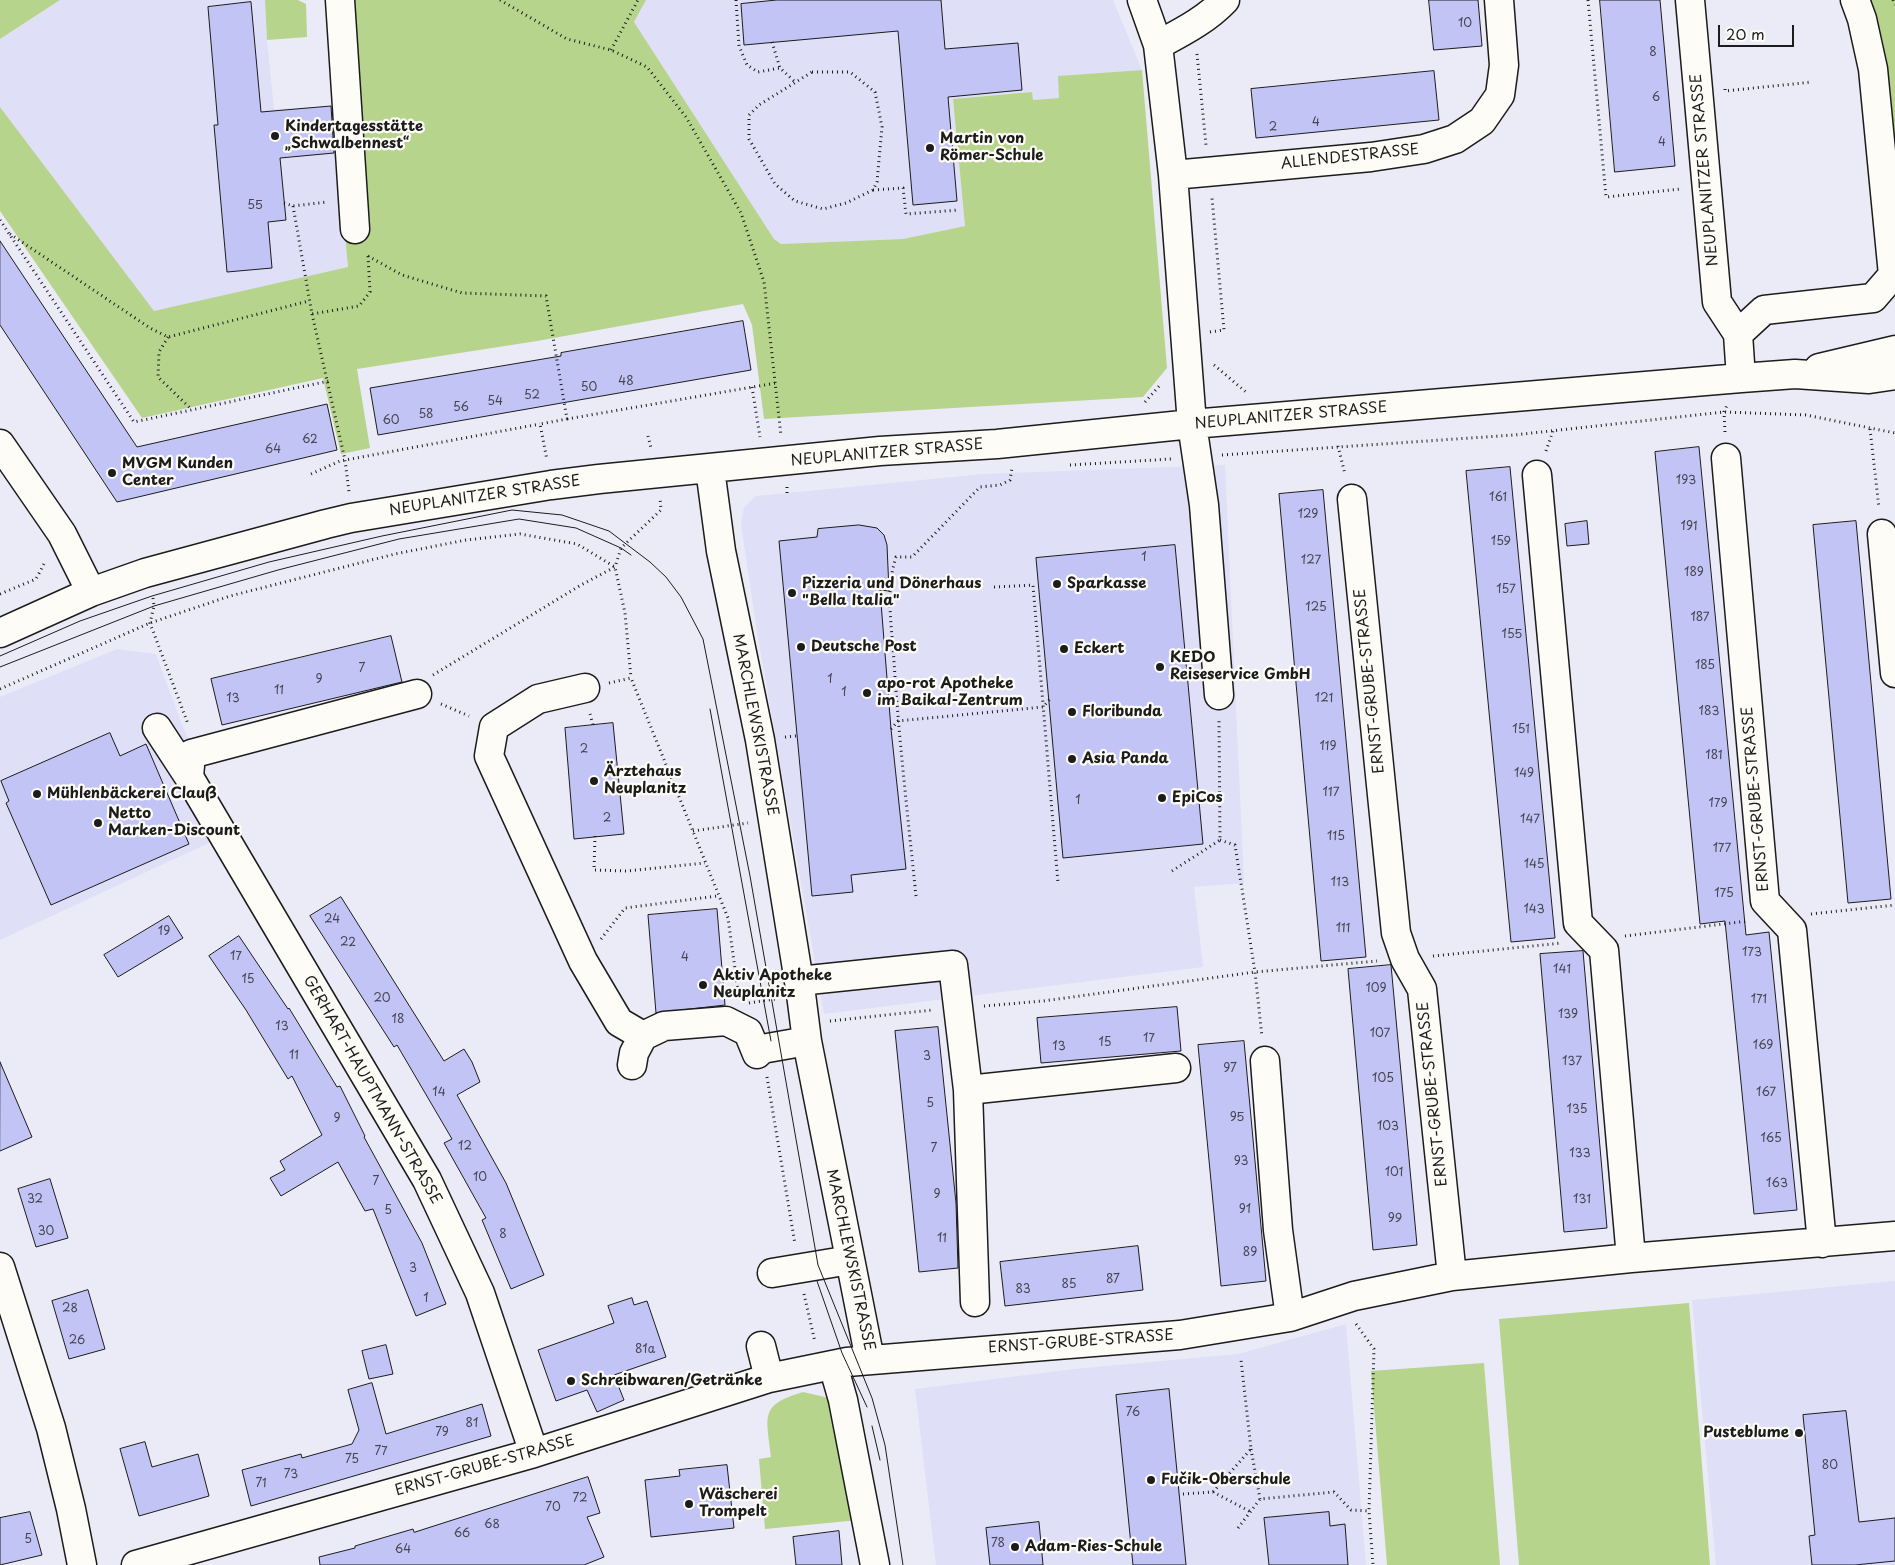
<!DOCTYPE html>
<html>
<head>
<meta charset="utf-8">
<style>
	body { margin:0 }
	#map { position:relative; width:1895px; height:1565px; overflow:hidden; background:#ebebf7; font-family:"Playpen Sans",sans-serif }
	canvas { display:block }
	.scale { position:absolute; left:1718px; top:25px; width:76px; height:22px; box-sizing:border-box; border:2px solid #1c1c1c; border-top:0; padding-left:6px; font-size:15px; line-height:18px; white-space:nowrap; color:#1c1c1c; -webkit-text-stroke:4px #fdfcf7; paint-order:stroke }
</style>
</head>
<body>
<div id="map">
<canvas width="1895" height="1565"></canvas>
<div class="scale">20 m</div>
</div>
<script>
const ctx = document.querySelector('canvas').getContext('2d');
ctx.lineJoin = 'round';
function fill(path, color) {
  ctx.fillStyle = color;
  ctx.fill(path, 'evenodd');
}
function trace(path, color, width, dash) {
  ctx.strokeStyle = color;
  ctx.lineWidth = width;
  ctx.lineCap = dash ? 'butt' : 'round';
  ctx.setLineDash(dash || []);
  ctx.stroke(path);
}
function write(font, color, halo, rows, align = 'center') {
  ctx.font = font + ' "Playpen Sans",sans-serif';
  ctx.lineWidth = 4.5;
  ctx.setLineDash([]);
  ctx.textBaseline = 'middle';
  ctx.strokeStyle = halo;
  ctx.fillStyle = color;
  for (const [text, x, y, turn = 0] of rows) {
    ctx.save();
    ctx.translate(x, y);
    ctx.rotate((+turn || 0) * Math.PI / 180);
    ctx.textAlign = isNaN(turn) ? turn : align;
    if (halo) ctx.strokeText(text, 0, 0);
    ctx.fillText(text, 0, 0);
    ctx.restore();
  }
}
fill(new Path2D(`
	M 60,0 L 265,0 L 267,40 L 274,109 L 333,106 L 348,267 L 154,312 L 0,107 L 0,39 Z
	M 646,0 L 1113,0 L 1142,70 L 1059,76 L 1060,98 L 1032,100 L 1032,92 L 953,99 L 965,226 L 903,239 L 781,244 L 774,239 L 634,22 Z
	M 1225,465 L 1244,883 L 1194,887 L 1203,967 L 824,1014 L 757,632 L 741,524 L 744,507 L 756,496 L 984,474 Z
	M 117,649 L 156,654 L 182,725 L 231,829 L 211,842 L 0,940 L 0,697 Z
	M 1895,1281 L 1895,1565 L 1716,1565 L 1692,1300 Z
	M 1346,1324 L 1366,1565 L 936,1565 L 915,1389 L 1074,1369 L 1238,1354 Z`), '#dfdff7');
fill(new Path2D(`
	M 0,0 L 60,0 L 0,39 Z
	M 265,0 L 298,0 L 306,4 L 307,37 L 267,40 Z
	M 348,0 L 646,0 L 634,22 L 774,239 L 781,244 L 903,239 L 965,226 L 953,99 L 1032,92 L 1033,100 L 1059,98 L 1058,76 L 1142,70 L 1167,368 L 1143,397 L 764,419 L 752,325 L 743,304 L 537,341 L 357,369 L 370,448 L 341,454 L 323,378 L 142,418 L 0,211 L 0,107 L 154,311 L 348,267 L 345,235 Z
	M 1869,0 L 1895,0 L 1895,175 L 1883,42 Z
	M 1689,1303 L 1710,1565 L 1519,1565 L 1499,1319 Z
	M 1484,1363 L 1500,1565 L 1387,1565 L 1371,1371 Z
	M 803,1392 L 838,1400 L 859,1520 L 765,1529 L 759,1459 L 771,1457 C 767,1417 758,1405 803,1392 Z`), '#b7d48d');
const building = new Path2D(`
	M 777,0 L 941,0 L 945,49 L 1018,43 L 1022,90 L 948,97 L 957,201 L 913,205 L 898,31 L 744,45 L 741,4 Z
	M 1429,0 L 1478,0 L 1482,46 L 1434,50 Z
	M 1600,0 L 1660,0 L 1675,166 L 1615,172 Z
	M 251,2 L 261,112 L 331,106 L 334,153 L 280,158 L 286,220 L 268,222 L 272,268 L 227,272 L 214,125 L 218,125 L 208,7 Z
	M 1434,71 L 1439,120 L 1256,138 L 1251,89 Z
	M 0,241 L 137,447 L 327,404 L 337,450 L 117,502 L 0,325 Z
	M 743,321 L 751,370 L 378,435 L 370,388 L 561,356 L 561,353 Z
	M 1699,447 L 1746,935 L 1769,932 L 1797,1210 L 1754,1214 L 1725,921 L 1700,924 L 1655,452 Z
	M 1510,467 L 1555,938 L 1511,942 L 1466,471 Z
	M 1323,490 L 1366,957 L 1321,961 L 1279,494 Z
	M 1587,521 L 1589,544 L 1567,546 L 1565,524 Z
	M 1856,521 L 1891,899 L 1848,903 L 1813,525 Z
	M 859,525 L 877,528 L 884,535 L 887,545 L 889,591 L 880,590 L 891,729 L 906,869 L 851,875 L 853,892 L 812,896 L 779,541 L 817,537 L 818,529 Z
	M 1175,545 L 1203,844 L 1063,858 L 1036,558 Z
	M 391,636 L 402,682 L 222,725 L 211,679 Z
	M 613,723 L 624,834 L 574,839 L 565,728 Z
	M 110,733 L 120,756 L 146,744 L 189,844 L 51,905 L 6,803 L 9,801 L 1,781 Z
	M 341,897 L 444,1061 L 464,1049 L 472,1062 L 480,1082 L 457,1095 L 506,1183 L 544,1275 L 511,1289 L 482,1220 L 486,1218 L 444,1143 L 452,1139 L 397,1045 L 394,1047 L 310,916 Z
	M 717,909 L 725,1005 L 656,1013 L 648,915 Z
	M 169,916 L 183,938 L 118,977 L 104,955 Z
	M 239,936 L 288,1009 L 289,1008 L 337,1087 L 340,1086 L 365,1136 L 364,1137 L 422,1243 L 446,1304 L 416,1316 L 373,1209 L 365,1211 L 338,1162 L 281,1196 L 270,1178 L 285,1170 L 280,1161 L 322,1135 L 292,1076 L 288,1079 L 246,1010 L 209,956 Z
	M 1583,951 L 1607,1228 L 1564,1232 L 1540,954 Z
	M 1391,965 L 1417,1245 L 1373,1250 L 1348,969 Z
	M 1177,1007 L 1181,1051 L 1041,1063 L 1037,1018 Z
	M 938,1027 L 956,1203 L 958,1268 L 919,1272 L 895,1031 Z
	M 1244,1041 L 1266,1281 L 1221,1286 L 1198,1045 Z
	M 0,1062 L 32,1137 L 0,1151 Z
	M 50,1179 L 68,1238 L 36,1247 L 18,1189 Z
	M 1138,1246 L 1143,1290 L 1005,1306 L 1000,1262 Z
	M 88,1290 L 105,1349 L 69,1359 L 52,1301 Z
	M 632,1298 L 634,1305 L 647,1301 L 666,1357 L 614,1375 L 624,1400 L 597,1412 L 587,1390 L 556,1401 L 538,1350 L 614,1323 L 608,1306 Z
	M 386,1345 L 393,1374 L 369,1379 L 362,1351 Z
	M 372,1383 L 386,1434 L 482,1404 L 491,1436 L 251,1506 L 242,1470 L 301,1454 L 302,1458 L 352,1444 L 359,1430 L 348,1390 Z
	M 1169,1389 L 1186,1565 L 1133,1565 L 1116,1395 Z
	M 1846,1411 L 1859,1522 L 1895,1518 L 1895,1561 L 1855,1565 L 1812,1565 L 1809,1536 L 1815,1535 L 1803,1415 Z
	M 145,1442 L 152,1467 L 198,1454 L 209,1496 L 139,1516 L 120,1449 Z
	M 727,1465 L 734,1528 L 651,1537 L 645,1480 L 680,1476 L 679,1470 Z
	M 588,1477 L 600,1513 L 587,1517 L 604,1557 L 584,1565 L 320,1565 L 319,1557 L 355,1548 L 355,1546 L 413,1529 L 414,1532 Z
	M 30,1512 L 42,1555 L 0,1565 L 0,1518 Z
	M 1329,1512 L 1330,1526 L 1345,1524 L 1348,1565 L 1269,1565 L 1264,1518 Z
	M 1039,1522 L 1043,1565 L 990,1565 L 986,1528 Z
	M 839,1531 L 842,1565 L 796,1565 L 793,1537 Z`);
fill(building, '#c2c4f6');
trace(building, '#1c1c1c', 1);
const minor = new Path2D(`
	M 340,0 L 355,229
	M 1142,0 L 1158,45 L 1173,175 L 1192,424 L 1204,505 L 1219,695
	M 1690,0 L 1717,302 L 1738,334
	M 1158,45 C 1182,32 1206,20 1225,0
	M 1173,175 L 1371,157 L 1424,149 L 1455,139 L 1482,121 L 1500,95 L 1504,65 L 1499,0
	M 1819,368 L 1895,350
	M 1741,378 L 1738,334 L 1764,310 L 1873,298 L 1893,275 L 1873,69 L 1862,19 L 1855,0
	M 0,444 L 62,534 L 91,592
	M 1726,458 L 1765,901 L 1792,930 L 1822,1243
	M 710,469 L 721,551 L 760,740 L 801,994 L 807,1041 L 870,1360
	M 1537,475 L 1578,923 L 1604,950 L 1631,1258
	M 1352,499 L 1396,933 L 1405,959 L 1422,989 L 1452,1276
	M 1882,534 L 1895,673
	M 0,633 L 91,592 L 145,573 L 326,524 L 351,518 L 551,485 L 599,479 L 880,451 L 997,444 L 1192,424 L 1741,378 L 1795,374 L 1869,379 L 1895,375
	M 585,688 L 538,699 L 494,727 L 489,756 L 583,961 L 619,1022 L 643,1036
	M 157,728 L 189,777 L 427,1180 L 480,1293 L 534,1453
	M 189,777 L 191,754 L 417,694
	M 799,981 L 953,965 L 968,1090 L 975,1302
	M 1265,1061 L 1278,1230 L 1290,1317
	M 632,1065 L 634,1053 L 643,1036 L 664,1026 L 726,1021 L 748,1032 L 757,1054 L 762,1049 L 807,1041
	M 968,1090 L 1176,1068
	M 0,1267 L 51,1428 L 71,1509 L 82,1565
	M 772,1273 L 850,1260
	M 761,1346 L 769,1378
	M 833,1365 L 843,1400 L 875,1565
	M 136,1565 L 534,1453 L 769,1378 L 847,1362 L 1180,1335 L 1290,1317 L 1354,1296 L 1452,1276 L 1631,1258 L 1895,1236`);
trace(minor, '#1c1c1c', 31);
trace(new Path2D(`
	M 500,0 L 567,39 L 611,50 L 647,67 L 686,117 L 741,213 L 764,282 L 781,436
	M 736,0 L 739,46 L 747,65 L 758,72 L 780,68
	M 1588,0 L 1606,197 L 1680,189
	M 1893,0 L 1895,5
	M 772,42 L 780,68 L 794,81
	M 611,50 L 638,0
	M 1197,54 L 1206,145
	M 812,72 L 850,72 L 875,92 L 882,127 L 877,182 L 873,190 L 846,203 L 823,209 L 795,201 L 775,184 L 749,139 L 749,115 L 759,105 Z
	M 1725,89 L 1725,91 L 1812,82
	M 873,190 L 903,188 L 906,214 L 959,210
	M 284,203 L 293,206 L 327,202
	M 293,206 L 312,314 L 359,306 L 370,292 L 368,256
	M 0,220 L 134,422 L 329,381
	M 10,234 L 150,328 L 168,337 L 309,301
	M 368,256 L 402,275 L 462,293 L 546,296 L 567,419 L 540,424 L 547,460
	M 312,314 L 345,460 L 349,492
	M 1210,332 L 1224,330 L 1212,198
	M 168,337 L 159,352 L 158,377 L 191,409
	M 1214,365 L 1246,392
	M 752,387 L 760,437
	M 1145,402 L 1161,384
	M 567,419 L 776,383
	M 1870,429 L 1879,508
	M 1725,432 L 1724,412 L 1727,405
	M 648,436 L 651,448
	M 1338,446 L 1345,474
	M 1546,451 L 1553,431
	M 1222,455 L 1514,435 L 1724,412 L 1806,415 L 1895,433
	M 1070,465 L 1171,459
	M 311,474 L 340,461 L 540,424
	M 787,487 L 787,495
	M 994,587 L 1033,585 L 1058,883
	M 0,594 L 36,579 L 45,562
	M 153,598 L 154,606 L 150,623 L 188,724
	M 433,675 L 581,585 L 615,567 L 621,548 L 661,510 L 660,498
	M 609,683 L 631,678 L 728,918 L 739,998
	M 0,689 L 150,623 L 230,596 L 395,554 L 466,540 L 520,534 L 577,544 L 615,567 L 625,613 L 631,678
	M 441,704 L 469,716
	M 590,714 L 593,725
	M 891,729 L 898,721 L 1043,707 L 1050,699
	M 785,737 L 796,736
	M 693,831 L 748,823
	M 595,836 L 594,870 L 627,871 L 705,863
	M 1220,840 L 1235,845 L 1255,972 L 1262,1037
	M 1172,871 L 1220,840 L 1219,720
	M 916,896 C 908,818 899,740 894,662 C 892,628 885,590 896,557 L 912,557 L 980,487 L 1000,485 L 1010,480 L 1012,468
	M 1811,914 L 1895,905
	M 1625,936 L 1748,921
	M 601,939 L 625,908 L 717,896
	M 1433,956 L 1562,943
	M 749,1003 L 775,999
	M 984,1006 L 1043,1001 L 1255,972 L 1377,961
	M 830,1021 L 933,1010
	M 767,1077 L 795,1244
	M 804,1294 L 815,1342
	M 1356,1324 L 1374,1349 L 1369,1511 L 1373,1565
	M 1251,1449 L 1260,1499
	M 1213,1492 L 1251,1449 L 1241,1360
	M 1183,1494 L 1213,1492 L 1251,1512
	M 1238,1528 L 1260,1499 L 1334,1492 L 1351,1510 L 1369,1511`), '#1c1c1c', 3, [1, 4]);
trace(minor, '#fdfcf7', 28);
trace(new Path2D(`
	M 0,656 L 80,621 L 152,596 L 269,562 L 382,536 L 512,510 L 562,515 L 609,531 L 650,562 L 666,577 L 681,597 L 703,639 L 750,876 L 818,1265 L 872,1398 L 885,1445 L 903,1565
	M 0,667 L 154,606 L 278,570 L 399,539 L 519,519 L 576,528 L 621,548 L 631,555
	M 710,709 L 771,1041
	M 817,1281 L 842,1353 L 867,1407
	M 872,1426 L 880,1460`), '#1c1c1c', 1);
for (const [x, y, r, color] of [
	[275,136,5,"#1c1c1c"],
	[930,148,5,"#1c1c1c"],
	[112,473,5,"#1c1c1c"],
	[1057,584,5,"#1c1c1c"],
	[792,593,5,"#1c1c1c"],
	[801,647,5,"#1c1c1c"],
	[1064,649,5,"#1c1c1c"],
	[1160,667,5,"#1c1c1c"],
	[867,693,5,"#1c1c1c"],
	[1072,712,5,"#1c1c1c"],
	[1072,759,5,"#1c1c1c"],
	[594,781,5,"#1c1c1c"],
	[37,794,5,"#1c1c1c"],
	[1162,798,5,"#1c1c1c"],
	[98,823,5,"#1c1c1c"],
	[703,985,5,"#1c1c1c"],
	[571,1381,5,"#1c1c1c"],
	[1799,1433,5,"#1c1c1c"],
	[1151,1480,5,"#1c1c1c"],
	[689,1504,5,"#1c1c1c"],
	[1015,1547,5,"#1c1c1c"]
]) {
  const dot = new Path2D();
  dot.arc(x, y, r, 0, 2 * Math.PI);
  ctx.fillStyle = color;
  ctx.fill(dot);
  trace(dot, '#fdfcf7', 2);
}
write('12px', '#464652', null, [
	["10",1465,24],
	["8",1653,53],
	["6",1656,98],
	["4",1316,123],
	["2",1273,128],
	["4",1662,143],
	["55",255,206],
	["48",626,382],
	["50",589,388],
	["52",532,396],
	["54",495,402],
	["56",461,408],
	["58",426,415],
	["60",391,421],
	["62",310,440],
	["64",273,450],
	["193",1686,481],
	["161",1498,498],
	["129",1308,515],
	["191",1689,527],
	["159",1501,542],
	["1",1144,558],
	["127",1311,561],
	["189",1694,573],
	["157",1506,590],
	["125",1316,608],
	["187",1700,618],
	["155",1512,635],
	["185",1705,666],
	["7",362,669],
	["9",319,680],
	["1",830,680],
	["11",279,691],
	["1",844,693],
	["13",233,699],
	["121",1324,699],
	["183",1709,712],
	["151",1521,730],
	["119",1328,747],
	["2",584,750],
	["181",1714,756],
	["149",1524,774],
	["117",1331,793],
	["1",1078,801],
	["179",1718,804],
	["2",607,819],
	["147",1530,820],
	["115",1336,837],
	["177",1722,849],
	["145",1534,865],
	["113",1340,883],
	["175",1724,894],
	["143",1534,910],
	["24",332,920],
	["111",1343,929],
	["19",164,932],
	["22",348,943],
	["173",1752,953],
	["17",236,957],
	["4",685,958],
	["141",1562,970],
	["15",248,980],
	["109",1376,989],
	["20",382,999],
	["171",1759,1000],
	["139",1568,1015],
	["18",398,1020],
	["13",282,1027],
	["107",1380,1034],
	["17",1149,1039],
	["15",1105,1043],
	["169",1763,1046],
	["13",1059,1047],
	["11",294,1056],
	["3",927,1057],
	["137",1572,1062],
	["97",1230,1069],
	["105",1383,1079],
	["14",439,1093],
	["167",1766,1093],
	["5",930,1104],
	["135",1577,1110],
	["95",1237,1118],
	["9",337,1119],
	["103",1388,1127],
	["165",1771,1139],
	["12",465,1147],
	["7",934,1149],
	["133",1580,1154],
	["93",1241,1162],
	["101",1394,1173],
	["10",480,1178],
	["7",376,1182],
	["163",1777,1184],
	["9",937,1195],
	["32",35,1200],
	["131",1582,1200],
	["91",1245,1210],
	["5",388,1211],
	["99",1395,1219],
	["30",46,1232],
	["8",503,1235],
	["11",942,1239],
	["89",1250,1253],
	["3",413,1269],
	["87",1113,1280],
	["85",1069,1285],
	["83",1023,1290],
	["1",426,1299],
	["28",70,1309],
	["26",77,1341],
	["81a",645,1350],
	["76",1133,1413],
	["81",472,1424],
	["79",442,1433],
	["77",381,1452],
	["75",352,1460],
	["80",1830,1466],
	["73",291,1475],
	["71",261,1484],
	["72",580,1499],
	["70",553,1508],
	["68",492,1525],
	["66",462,1534],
	["5",28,1540],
	["78",998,1544],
	["64",403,1550]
]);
write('bold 15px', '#1c1c1c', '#fdfcf7', [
	["Kindertagesstätte",285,127],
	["„Schwalbennest“",285,144],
	["Martin von",940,139],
	["Römer-Schule",940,156],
	["MVGM Kunden",122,464],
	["Center",122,481],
	["Pizzeria und Dönerhaus",802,584],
	["\"Bella Italia\"",802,601],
	["Sparkasse",1067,584],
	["Deutsche Post",811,647],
	["Eckert",1074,649],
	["KEDO",1170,658],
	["Reiseservice GmbH",1170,675],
	["apo-rot Apotheke",877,684],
	["im Baikal-Zentrum",877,701],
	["Floribunda",1082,712],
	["Asia Panda",1082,759],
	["Ärztehaus",604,772],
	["Neuplanitz",604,789],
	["Mühlenbäckerei Clauß",47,794],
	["EpiCos",1172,798],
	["Netto",108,814],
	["Marken-Discount",108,831],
	["Aktiv Apotheke",713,976],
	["Neuplanitz",713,993],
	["Schreibwaren/Getränke",581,1381],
	["Pusteblume",1789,1433,"right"],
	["Fučik-Oberschule",1161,1480],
	["Wäscherei",699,1495],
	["Trompelt",699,1512],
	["Adam-Ries-Schule",1025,1547]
], 'left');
write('15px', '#1c1c1c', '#fdfcf7', [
	["ALLENDESTRASSE",1350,157,-6],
	["NEUPLANITZER STRASSE",1705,170,-95],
	["NEUPLANITZER STRASSE",1291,416,-5],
	["NEUPLANITZER STRASSE",887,453,-5],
	["NEUPLANITZER STRASSE",485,496,-9],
	["ERNST-GRUBE-STRASSE",1370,681,-96],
	["MARCHLEWSKISTRASSE",755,725,79],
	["ERNST-GRUBE-STRASSE",1756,799,-95],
	["GERHART-HAUPTMANN-STRASSE",372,1090,60],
	["ERNST-GRUBE-STRASSE",1433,1094,-96],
	["MARCHLEWSKISTRASSE",850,1260,78],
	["ERNST-GRUBE-STRASSE",1081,1342,-4],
	["ERNST-GRUBE-STRASSE",485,1466,-16]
]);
</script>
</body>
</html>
